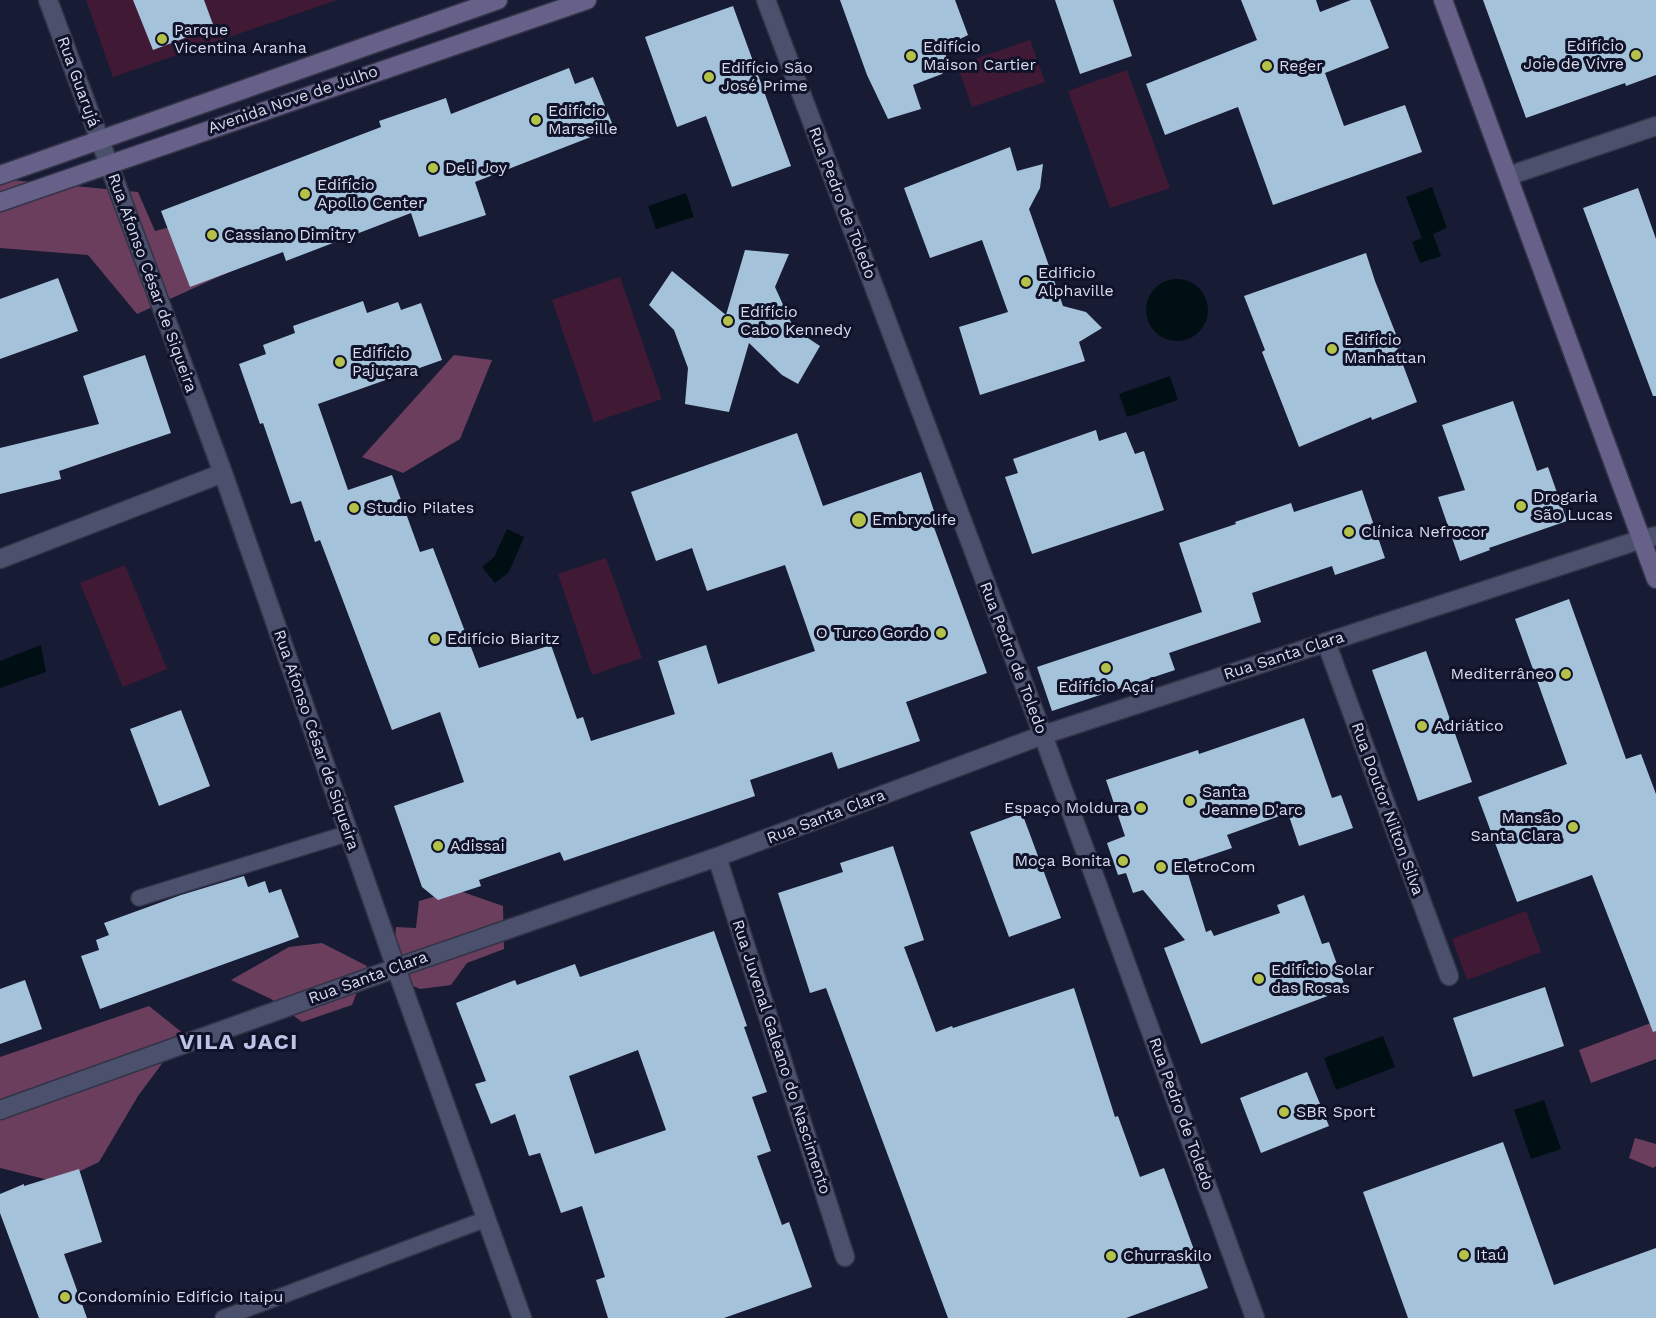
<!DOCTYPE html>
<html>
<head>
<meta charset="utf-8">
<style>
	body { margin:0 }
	canvas { display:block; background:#171b33 }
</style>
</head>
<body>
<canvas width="1656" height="1318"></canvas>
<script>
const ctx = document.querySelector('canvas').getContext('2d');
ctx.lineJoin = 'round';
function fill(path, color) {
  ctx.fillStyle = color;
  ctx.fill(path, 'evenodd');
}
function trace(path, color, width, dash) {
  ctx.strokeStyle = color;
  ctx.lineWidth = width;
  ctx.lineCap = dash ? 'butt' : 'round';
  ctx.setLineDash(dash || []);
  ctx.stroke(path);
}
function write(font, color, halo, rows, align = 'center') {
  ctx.font = font + ' "Work Sans",sans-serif';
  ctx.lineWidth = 6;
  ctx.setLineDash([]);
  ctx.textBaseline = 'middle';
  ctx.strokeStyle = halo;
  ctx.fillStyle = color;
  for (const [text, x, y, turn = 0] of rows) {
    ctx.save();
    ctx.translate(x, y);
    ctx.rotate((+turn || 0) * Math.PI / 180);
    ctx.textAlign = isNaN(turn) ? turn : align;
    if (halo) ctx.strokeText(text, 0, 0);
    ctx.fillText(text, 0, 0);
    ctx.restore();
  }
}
fill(new Path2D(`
	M 86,0 L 337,0 L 113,77 Z
	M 1030,40 L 1045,82 L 972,107 L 957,65 Z
	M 1127,70 L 1170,188 L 1110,208 L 1068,91 Z
	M 620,277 L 662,399 L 594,422 L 552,300 Z
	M 606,558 L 642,658 L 592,675 L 558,574 Z
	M 125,565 L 167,669 L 123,687 L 80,583 Z
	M 1526,911 L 1541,952 L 1467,980 L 1452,939 Z`), '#401a35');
fill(new Path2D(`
	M 0,179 L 138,192 L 155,231 L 201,219 L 227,273 L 137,314 L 88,255 L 0,248 Z
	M 454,355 L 492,360 L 460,439 L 403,473 L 362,457 Z
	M 457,890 L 503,906 L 504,949 L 467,963 L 451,985 L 420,989 L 392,977 L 396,927 L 416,928 L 419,901 Z
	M 322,943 L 367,966 L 352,1005 L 302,1022 L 271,999 L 231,980 L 289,947 Z
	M 149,1006 L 184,1034 L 138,1096 L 99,1162 L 57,1182 L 0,1168 L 0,1057 Z
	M 1656,1021 L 1656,1059 L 1591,1083 L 1579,1050 Z
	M 1635,1138 L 1656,1144 L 1656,1166 L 1653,1168 L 1629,1158 Z`), '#6a3e5c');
fill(new Path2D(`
	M 1432,187 L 1447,228 L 1433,234 L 1441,256 L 1420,263 L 1412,242 L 1422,238 L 1406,197 Z
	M 686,193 L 694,217 L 656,229 L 648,206 Z
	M1146 310a31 31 0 1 1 62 0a31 31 0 1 1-62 0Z
	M 1170,376 L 1178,400 L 1127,417 L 1119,394 Z
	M 507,529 L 524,537 L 509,572 L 495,583 L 482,567 L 494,557 Z
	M 41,645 L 46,672 L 0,688 L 0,661 Z
	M 1383,1036 L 1395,1067 L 1336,1090 L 1324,1058 Z
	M 1544,1100 L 1561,1149 L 1531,1159 L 1514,1110 Z`), '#000f13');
fill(new Path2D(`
	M 133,0 L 204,0 L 214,27 L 153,50 Z
	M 840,0 L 955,0 L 968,35 L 944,47 L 948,65 L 942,74 L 913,85 L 921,109 L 888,119 L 867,75 Z
	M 1055,0 L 1113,0 L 1132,56 L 1080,74 Z
	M 1241,0 L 1316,0 L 1320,12 L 1351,0 L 1370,0 L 1389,48 L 1325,73 L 1344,126 L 1405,105 L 1422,152 L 1273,205 L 1238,107 L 1165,135 L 1146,84 L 1257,40 Z
	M 1483,0 L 1656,0 L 1656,75 L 1626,86 L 1625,83 L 1526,118 Z
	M 733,6 L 791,166 L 732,187 L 706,116 L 677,127 L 645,37 Z
	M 569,68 L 575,84 L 593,77 L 614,128 L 475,182 L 486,215 L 419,237 L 411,213 L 286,261 L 283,252 L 190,287 L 161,211 L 381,127 L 379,121 L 446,98 L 451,114 Z
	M 1010,147 L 1017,171 L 1043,164 L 1040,188 L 1029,209 L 1063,306 L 1086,312 L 1102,328 L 1079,342 L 1085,361 L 980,395 L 959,327 L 1008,312 L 982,240 L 930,258 L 904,188 Z
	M 1638,188 L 1656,239 L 1656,396 L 1653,396 L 1583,208 Z
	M 745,250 L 789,254 L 775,287 L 794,329 L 820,346 L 798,384 L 782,375 L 749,343 L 729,412 L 685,404 L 688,368 L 674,330 L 649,305 L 672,271 L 726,315 Z
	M 1366,253 L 1375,281 L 1401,347 L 1397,349 L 1417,402 L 1372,420 L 1371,417 L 1299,447 L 1262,352 L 1265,350 L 1244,296 Z
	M 58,278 L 78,331 L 0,359 L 0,299 Z
	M 363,301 L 367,313 L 398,302 L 401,310 L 421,303 L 442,360 L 318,404 L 348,490 L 392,475 L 420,552 L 433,548 L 479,668 L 551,645 L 577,719 L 583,717 L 591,741 L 675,714 L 658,661 L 706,645 L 718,684 L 815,651 L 785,565 L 707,591 L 692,548 L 656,561 L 631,492 L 797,433 L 823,506 L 921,472 L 937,520 L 932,522 L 987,673 L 906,702 L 920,741 L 838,769 L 832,752 L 750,780 L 755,796 L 564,861 L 560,852 L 479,880 L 481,886 L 438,900 L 422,887 L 394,806 L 464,782 L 440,712 L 392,730 L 320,540 L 315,542 L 301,501 L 291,504 L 263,423 L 260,424 L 239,364 L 266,354 L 263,345 L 295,333 L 293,326 Z
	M 145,355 L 171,433 L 59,471 L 61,479 L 0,494 L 0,448 L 99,424 L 83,376 Z
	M 1513,401 L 1537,471 L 1548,467 L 1567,521 L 1489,548 L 1490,550 L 1460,561 L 1438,497 L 1465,490 L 1442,425 Z
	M 1096,430 L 1099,441 L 1126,432 L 1135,454 L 1144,451 L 1164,510 L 1032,554 L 1005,477 L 1018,473 L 1013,459 Z
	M 1362,490 L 1385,558 L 1335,575 L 1332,566 L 1252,593 L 1261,622 L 1169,653 L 1175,670 L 1052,711 L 1037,667 L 1202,612 L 1179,543 L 1236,524 L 1235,522 L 1291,503 L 1294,512 Z
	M 1569,599 L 1626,759 L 1641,754 L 1656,794 L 1656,1031 L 1653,1032 L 1592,875 L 1517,902 L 1478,797 L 1567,764 L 1515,619 Z
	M 1426,651 L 1472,782 L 1418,801 L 1372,670 Z
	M 181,710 L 210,786 L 159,806 L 130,729 Z
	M 1304,718 L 1332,798 L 1341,795 L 1353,828 L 1299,846 L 1288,813 L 1227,835 L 1232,848 L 1185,864 L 1206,932 L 1211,930 L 1214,936 L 1280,913 L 1277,905 L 1304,895 L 1322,944 L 1329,942 L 1346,989 L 1201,1044 L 1164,948 L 1185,940 L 1143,890 L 1133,893 L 1126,873 L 1118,875 L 1107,843 L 1125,836 L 1106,780 L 1198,750 L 1199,754 Z
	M 1022,813 L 1061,918 L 1009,937 L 970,832 Z
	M 893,846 L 924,940 L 904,947 L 936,1032 L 952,1026 L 953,1028 L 1074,988 L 1115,1117 L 1118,1116 L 1140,1177 L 1164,1168 L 1208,1288 L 1126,1318 L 948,1318 L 826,988 L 810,993 L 778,893 L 843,872 L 840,863 Z
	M 244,876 L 248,887 L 265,881 L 269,893 L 281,889 L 299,937 L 100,1009 L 81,956 L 99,950 L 96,940 L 109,935 L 104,923 L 181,895 Z
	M 714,931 L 747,1026 L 744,1027 L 767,1092 L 752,1097 L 771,1151 L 757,1156 L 782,1225 L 789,1222 L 812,1287 L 724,1318 L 608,1318 L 596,1280 L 605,1277 L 582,1206 L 561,1213 L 540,1153 L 529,1156 L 515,1114 L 491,1124 L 475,1084 L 486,1081 L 456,1003 L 515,980 L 517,985 L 575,964 L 580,977 ZM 638,1050 L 666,1130 L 595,1154 L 569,1076 Z
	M 25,980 L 42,1029 L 0,1044 L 0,989 Z
	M 1545,987 L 1564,1046 L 1473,1077 L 1453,1018 Z
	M 1307,1072 L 1329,1126 L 1261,1153 L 1240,1098 Z
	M 1503,1142 L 1554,1285 L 1656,1248 L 1656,1318 L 1408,1318 L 1363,1192 Z
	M 79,1169 L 102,1242 L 64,1254 L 87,1318 L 39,1318 L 0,1213 L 0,1194 L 24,1184 L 24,1186 Z`), '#a5c2db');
const lane = new Path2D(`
	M 139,898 L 349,833
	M 223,1318 L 486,1219`);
const street = new Path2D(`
	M 48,0 L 223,473 L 396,968 L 522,1318
	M 766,0 L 1043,735 L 1255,1318
	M 1508,176 L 1656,126
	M 0,559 L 223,473
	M 1326,642 L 1449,976
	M 717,857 L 845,1257
	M 0,1110 L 396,968 L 717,857 L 1043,735 L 1642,539 L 1656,536`);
const secondary = new Path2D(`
	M 1443,0 L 1656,579
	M 0,175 L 498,0
	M 0,202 L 587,0`);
trace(lane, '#333448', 18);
trace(street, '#333448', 21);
trace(secondary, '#333448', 21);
trace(lane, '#4b506c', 15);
trace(street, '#4b506c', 18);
trace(secondary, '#676088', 18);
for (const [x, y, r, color] of [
	[162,39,6,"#b5c249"],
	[1636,55,6,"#b5c249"],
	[911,56,6,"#b5c249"],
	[1267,66,6,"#b5c249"],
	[709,77,6,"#b5c249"],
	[536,120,6,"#b5c249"],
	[433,168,6,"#b5c249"],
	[305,194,6,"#b5c249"],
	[212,235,6,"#b5c249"],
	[1026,282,6,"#b5c249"],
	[728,321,6,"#b5c249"],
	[1332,349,6,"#b5c249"],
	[340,362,6,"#b5c249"],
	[1521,506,6,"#b5c249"],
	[354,508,6,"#b5c249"],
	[859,520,8,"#b5c249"],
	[1349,532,6,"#b5c249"],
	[941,633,6,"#b5c249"],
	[435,639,6,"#b5c249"],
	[1106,668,6,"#b5c249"],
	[1566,674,6,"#b5c249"],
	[1422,726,6,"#b5c249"],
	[1190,801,6,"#b5c249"],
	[1141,808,6,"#b5c249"],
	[1573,827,6,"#b5c249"],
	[438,846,6,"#b5c249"],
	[1123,861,6,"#b5c249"],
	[1161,867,6,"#b5c249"],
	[1259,979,6,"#b5c249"],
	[1284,1112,6,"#b5c249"],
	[1464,1255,6,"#b5c249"],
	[1111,1256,6,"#b5c249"],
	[65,1297,6,"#b5c249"]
]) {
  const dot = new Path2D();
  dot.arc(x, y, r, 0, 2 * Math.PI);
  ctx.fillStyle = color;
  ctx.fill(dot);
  trace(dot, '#0f1229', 2);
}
write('16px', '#d8dced', '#0f1229', [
	["Parque",174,30],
	["Vicentina Aranha",174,48],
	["Edifício",1624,46,"right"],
	["Joie de Vivre",1624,64,"right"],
	["Edifício",923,47],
	["Maison Cartier",923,65],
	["Reger",1279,66],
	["Edifício São",721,68],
	["José Prime",721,86],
	["Edifício",548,111],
	["Marseille",548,129],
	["Deli Joy",445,168],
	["Edifício",317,185],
	["Apollo Center",317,203],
	["Cassiano Dimitry",224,235],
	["Edificio",1038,273],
	["Alphaville",1038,291],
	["Edifício",740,312],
	["Cabo Kennedy",740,330],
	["Edifício",1344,340],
	["Manhattan",1344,358],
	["Edifício",352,353],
	["Pajuçara",352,371],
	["Drogaria",1533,497],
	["São Lucas",1533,515],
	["Studio Pilates",366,508],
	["Embryolife",872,520],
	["Clínica Nefrocor",1361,532],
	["O Turco Gordo",929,633,"right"],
	["Edifício Biaritz",447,639],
	["Mediterrâneo",1554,674,"right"],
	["Edifício Açaí",1106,687,"center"],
	["Adriático",1434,726],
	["Santa",1202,792],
	["Jeanne D'arc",1202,810],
	["Espaço Moldura",1129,808,"right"],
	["Mansão",1561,818,"right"],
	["Santa Clara",1561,836,"right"],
	["Adissai",450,846],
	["Moça Bonita",1111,861,"right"],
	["EletroCom",1173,867],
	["Edifício Solar",1271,970],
	["das Rosas",1271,988],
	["SBR Sport",1296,1112],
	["Itaú",1476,1255],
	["Churraskilo",1123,1256],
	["Condomínio Edifício Itaipu",77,1297]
], 'left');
write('16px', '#d8dced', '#0f1229', [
	["Rua Guarujá",78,82,70],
	["Avenida Nove de Julho",293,100,-19],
	["Rua Pedro de Toledo",842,203,69],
	["Rua Afonso César de Siqueira",152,283,70],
	["Rua Santa Clara",1284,656,-18],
	["Rua Pedro de Toledo",1013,658,69],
	["Rua Afonso César de Siqueira",316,740,71],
	["Rua Doutor Nilton Silva",1387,809,70],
	["Rua Santa Clara",826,817,-21],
	["Rua Santa Clara",368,978,-20],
	["Rua Juvenal Galeano do Nascimento",781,1057,72],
	["Rua Pedro de Toledo",1181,1114,70]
]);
ctx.letterSpacing = '1.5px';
write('bold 22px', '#bcc4e5', '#0f1229', [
	["VILA JACI",239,1043]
]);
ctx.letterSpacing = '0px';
</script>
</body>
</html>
